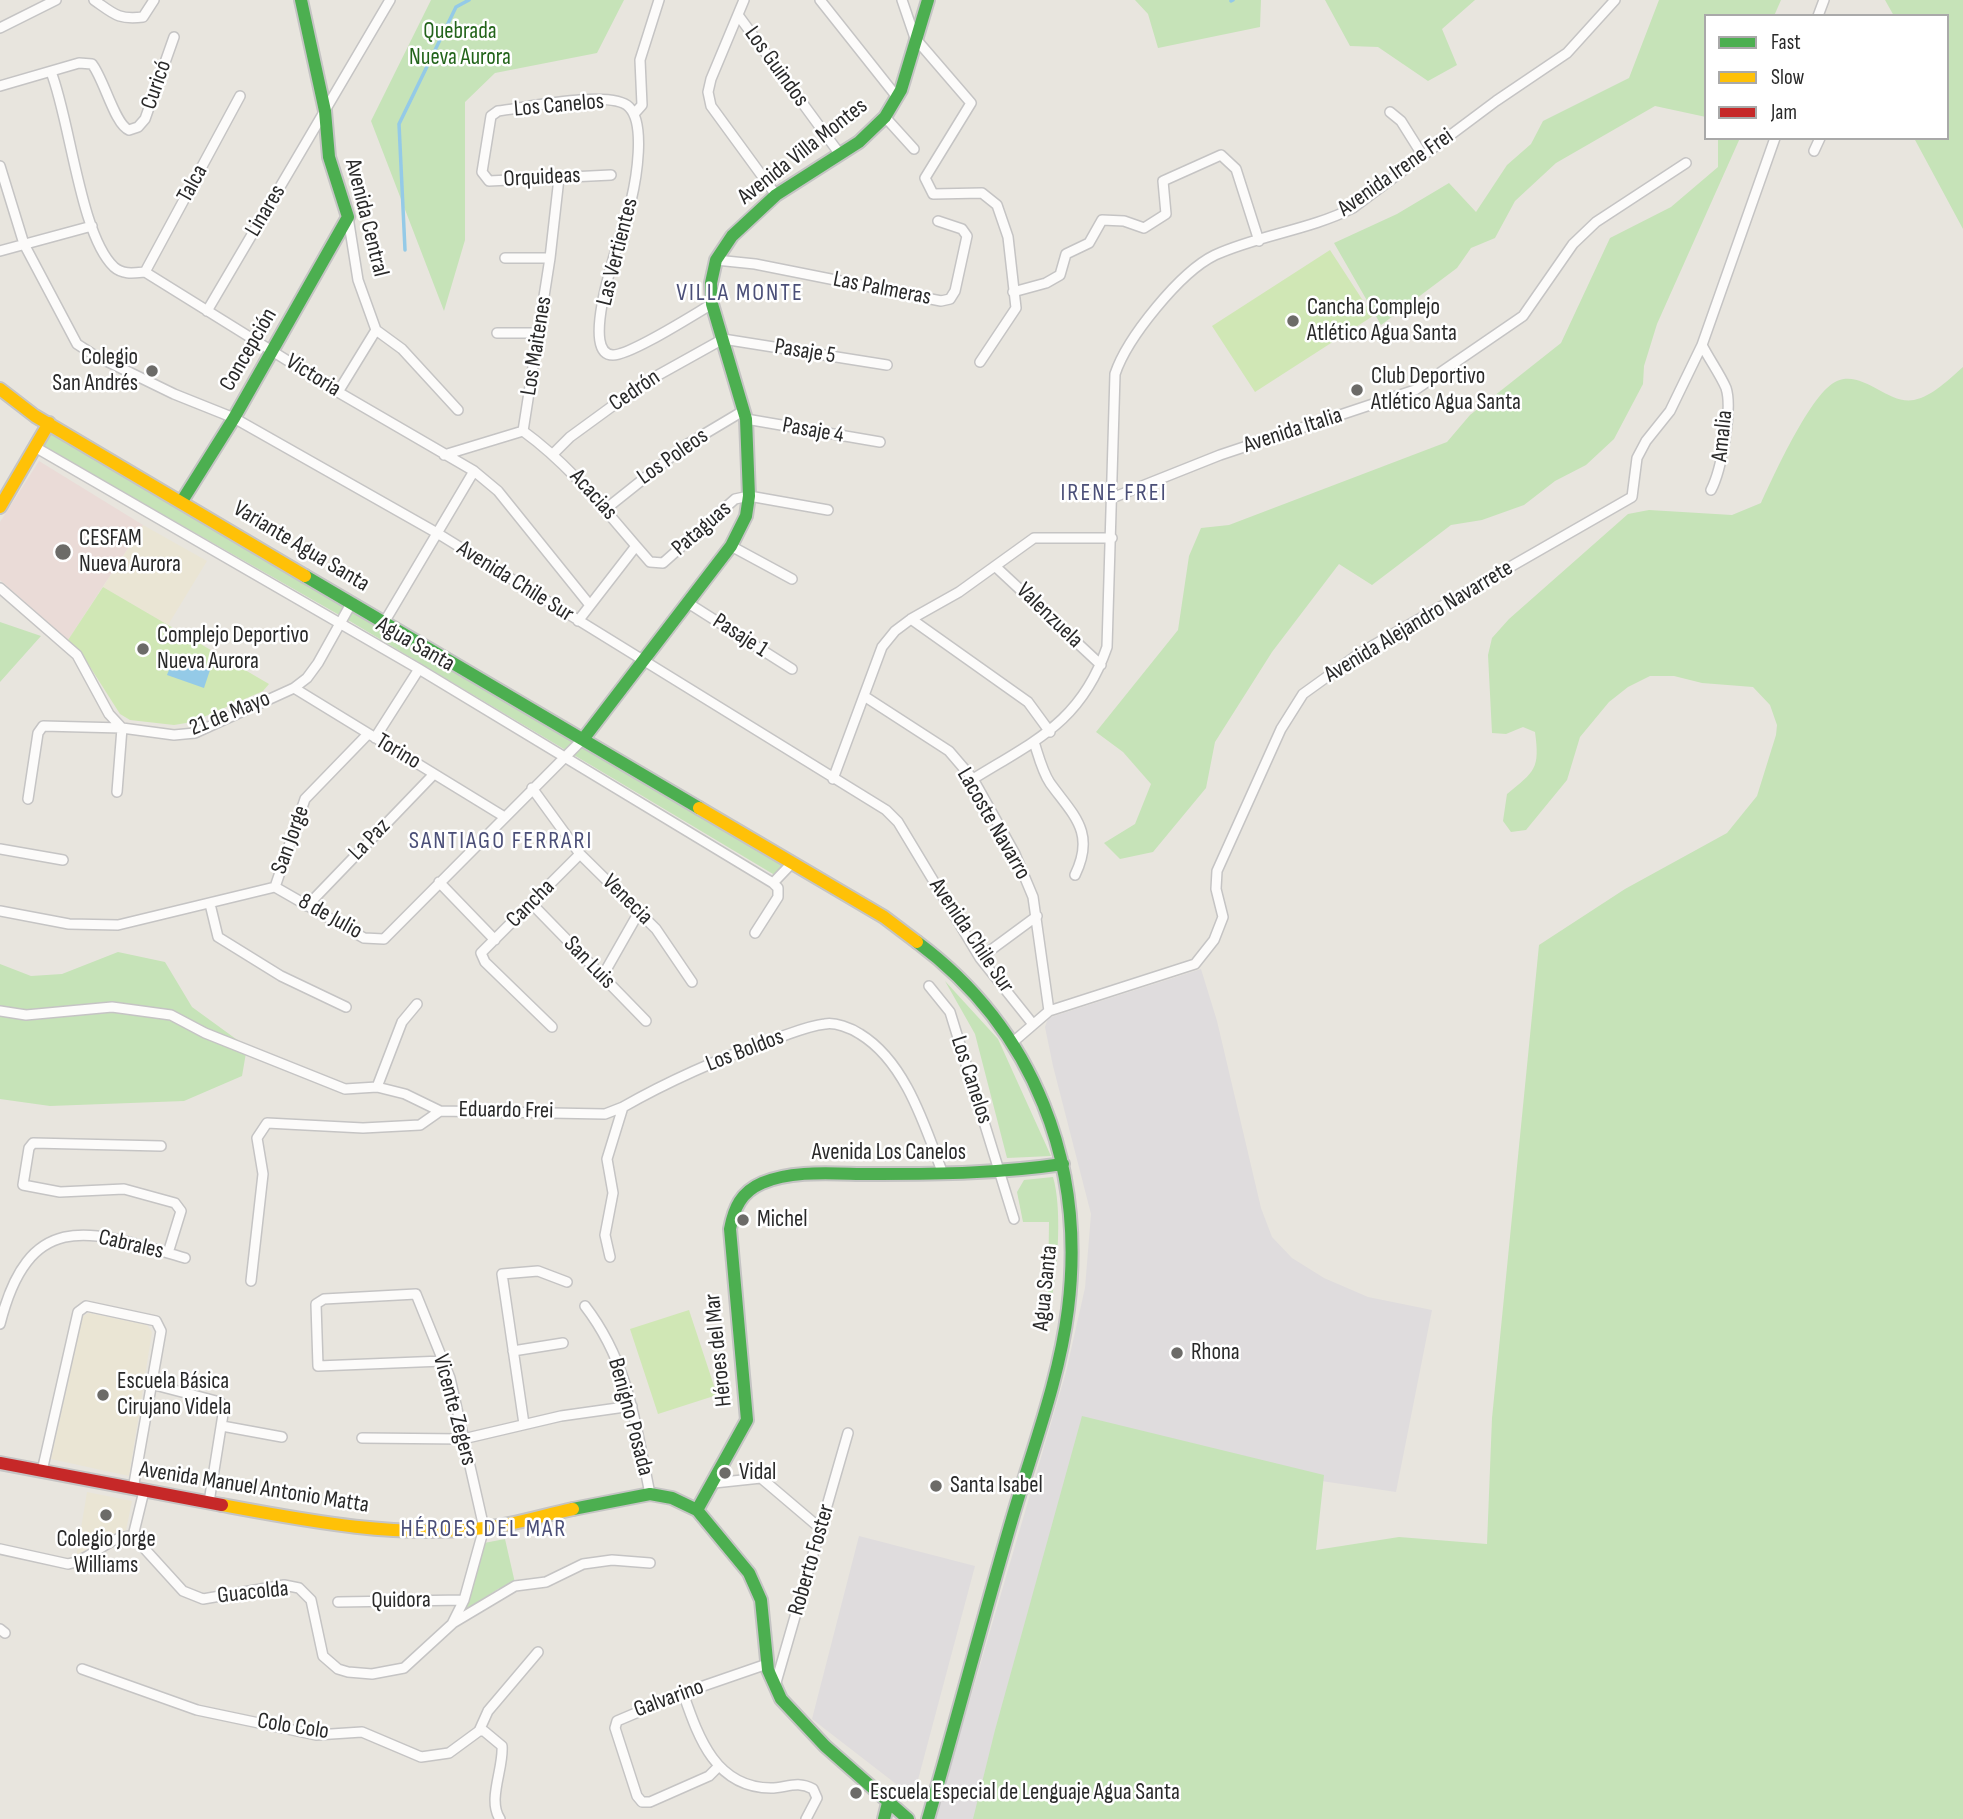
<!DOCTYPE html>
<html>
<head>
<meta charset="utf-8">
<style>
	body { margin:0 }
	#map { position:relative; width:1963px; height:1819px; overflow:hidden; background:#e8e5de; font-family:"Sofia Sans Condensed",sans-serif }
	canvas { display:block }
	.legend { position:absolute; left:1704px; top:14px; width:245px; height:126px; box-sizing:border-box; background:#fff; border:2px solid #a9a9a9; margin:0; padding:9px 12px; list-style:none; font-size:21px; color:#292929 }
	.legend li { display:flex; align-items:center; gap:14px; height:35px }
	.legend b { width:35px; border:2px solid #a9a9a9 }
</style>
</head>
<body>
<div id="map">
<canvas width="1963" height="1819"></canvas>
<ul class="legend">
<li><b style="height:9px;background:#4caf50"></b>Fast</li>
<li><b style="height:9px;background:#ffc107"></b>Slow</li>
<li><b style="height:9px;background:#c62828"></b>Jam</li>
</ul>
</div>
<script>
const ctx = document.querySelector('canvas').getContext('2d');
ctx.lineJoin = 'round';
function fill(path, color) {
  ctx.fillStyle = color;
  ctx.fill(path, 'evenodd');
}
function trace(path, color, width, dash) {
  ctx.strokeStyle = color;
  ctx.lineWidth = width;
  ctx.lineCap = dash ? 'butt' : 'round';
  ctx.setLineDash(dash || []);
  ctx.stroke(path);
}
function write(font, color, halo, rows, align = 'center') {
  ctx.font = font + ' "Sofia Sans Condensed",sans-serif';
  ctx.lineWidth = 5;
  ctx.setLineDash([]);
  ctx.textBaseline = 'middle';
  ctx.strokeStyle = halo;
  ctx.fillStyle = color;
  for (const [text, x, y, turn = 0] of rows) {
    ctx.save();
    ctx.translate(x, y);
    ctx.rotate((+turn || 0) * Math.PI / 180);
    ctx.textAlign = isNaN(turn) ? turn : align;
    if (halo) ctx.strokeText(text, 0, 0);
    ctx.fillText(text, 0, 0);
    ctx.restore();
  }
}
fill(new Path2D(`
	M 1201,969 L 1217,1021 L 1261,1208 L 1272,1237 L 1292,1258 L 1324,1278 L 1368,1297 L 1432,1310 L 1396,1492 L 1186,1461 L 1213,1819 L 935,1819 L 1066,1372 L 1085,1288 L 1091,1214 L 1053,1066 L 1045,1027 L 1048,1018 Z
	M 859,1536 L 975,1566 L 915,1791 L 909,1794 L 812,1719 Z`), '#dfdcdd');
fill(new Path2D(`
	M 143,525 L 207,561 L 168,625 L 103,587 Z
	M 89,1313 L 147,1325 L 152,1332 L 129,1476 L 51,1459 L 81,1321 L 83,1316 Z
	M 87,1492 L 132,1501 L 126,1530 L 76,1558 Z`), '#eae5d4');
fill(new Path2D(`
	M 39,461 L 143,525 L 68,640 L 0,580 L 0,522 Z`), '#eadbd7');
fill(new Path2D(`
	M 431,0 L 624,0 L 597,53 L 495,73 L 465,102 L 465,240 L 444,311 L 371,121 Z
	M 1135,0 L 1261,0 L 1260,27 L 1158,48 L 1148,14 Z
	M 1325,0 L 1475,0 L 1442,29 L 1457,65 L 1428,81 L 1378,47 L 1350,46 Z
	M 1659,0 L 1781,0 L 1774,16 L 1706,16 L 1706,117 L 1655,106 L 1556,163 L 1515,201 L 1495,238 L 1471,248 L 1457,268 L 1381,325 L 1334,243 L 1397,214 L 1449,183 L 1476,212 L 1507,165 L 1531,144 L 1543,121 L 1629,78 Z
	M 1885,0 L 1963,0 L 1963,229 L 1914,138 L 1947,138 L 1947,16 L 1894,16 Z
	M 1718,138 L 1740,138 L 1657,324 L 1644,366 L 1643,384 L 1614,439 L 1586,465 L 1555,481 L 1524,505 L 1482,520 L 1451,525 L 1372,585 L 1339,564 L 1272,652 L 1215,742 L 1206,788 L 1153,852 L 1120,859 L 1104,843 L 1135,824 L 1151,784 L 1123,752 L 1096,732 L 1178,630 L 1189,556 L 1201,528 L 1229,525 L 1447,442 L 1470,415 L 1561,343 L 1610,238 L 1671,207 L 1718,167 Z
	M 1963,367 L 1963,1819 L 973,1819 L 995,1730 L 1082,1416 L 1324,1475 L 1316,1550 L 1399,1537 L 1487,1544 L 1492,1418 L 1539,945 L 1625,889 L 1727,833 L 1757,796 L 1776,735 L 1777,725 L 1770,705 L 1753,687 L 1702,683 L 1674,676 L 1650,676 L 1628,687 L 1609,702 L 1580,737 L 1567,780 L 1526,830 L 1511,832 L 1503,821 L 1507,794 C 1535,771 1540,769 1535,732 L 1523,727 L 1506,734 L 1492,733 L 1488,655 L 1492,638 L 1509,619 L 1628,514 L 1649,510 L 1732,515 L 1761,503 C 1774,475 1812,391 1837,381 C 1864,370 1887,405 1914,400 C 1933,396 1949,379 1963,367 Z
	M 50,428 L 796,863 L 778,877 L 348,620 L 41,445 Z
	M 0,622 L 41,636 L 0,682 Z
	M 118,952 L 165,962 L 192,1007 L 247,1047 L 242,1076 L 184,1101 L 50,1106 L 0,1099 L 0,964 L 31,976 L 62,974 Z
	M 945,981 L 998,1039 L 1051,1156 L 1007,1158 L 975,1034 Z
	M 1053,1177 C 1062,1207 1058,1265 1052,1297 L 1048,1298 L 1049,1222 L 1023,1222 L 1017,1192 L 1024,1180 Z
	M 505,1539 L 515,1583 L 498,1589 L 463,1612 L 484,1543 Z`), '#c6e3b8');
fill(new Path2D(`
	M 1330,250 L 1373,316 L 1255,392 L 1212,326 Z
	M 103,587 L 269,684 L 263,691 L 192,722 L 174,725 L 130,720 L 120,714 L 85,659 L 68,640 Z
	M 689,1310 L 717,1395 L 658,1414 L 630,1329 Z`), '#d0e7b5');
fill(new Path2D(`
	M 174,657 L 210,670 L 204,688 L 167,675 Z`), '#94cae7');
trace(new Path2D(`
	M 1231,1 L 1233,0
	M 405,250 L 399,124 L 456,7 L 469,0`), '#94cae7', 3.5);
const street = new Path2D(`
	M 94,0 C 114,14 118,20 143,17 L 154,0
	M 744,0 L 711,79 L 708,92 L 711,106 L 776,195
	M 820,0 L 897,97
	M 902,0 L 915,38 L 971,103 L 925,178 L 933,194 L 982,193 L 997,205 L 1008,237 L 1016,308 L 980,362
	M 738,15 L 839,153
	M 1818,16 L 1824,0
	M 0,28 L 56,0
	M 51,72 C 70,119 80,235 114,267 C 123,275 134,273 145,272 L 338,392 L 474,471 L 498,491 L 589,604
	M 0,86 L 79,63 L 92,64 C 104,79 115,125 129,130 L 138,127 L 145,119 L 174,37
	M 1390,112 L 1401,121 L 1423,156
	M 634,114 L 642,105 L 640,60 L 659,0
	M 885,117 L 914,149
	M 1814,151 L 1820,138
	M 0,166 L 24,244 L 77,344 L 94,355 L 174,394 L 234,418 L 437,533 L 886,810 L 898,822 L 980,958 L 1032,1023
	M 611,175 L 489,181 L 482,172 L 491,116 L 498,111 C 524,108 611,89 629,107 C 646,124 636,180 631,201 C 627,219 575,355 613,355 C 631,355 693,315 712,304
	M 348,217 L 358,280 L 376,330 L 402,349 L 458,410
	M 0,251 L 92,226
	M 505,258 L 550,258
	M 716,260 L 755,264 L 941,301 L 950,299 L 955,291 L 967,236 L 962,229 L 938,221
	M 145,272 L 240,96
	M 1013,292 L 1046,283 L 1060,275 L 1066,254 L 1089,243 L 1102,220 L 1124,221 L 1144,228 L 1166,214 L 1163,181 L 1221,155 L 1236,169 L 1259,241
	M 207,311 L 390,0
	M 497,333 L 539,333
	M 1702,345 C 1709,359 1720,374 1726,388 C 1733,409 1721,471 1711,490
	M 338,392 L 376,330
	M 746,419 L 880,442
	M 523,431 C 574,468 609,516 650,562 L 663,563 L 735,499 L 749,496 L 828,510
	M 523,431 L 550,258 L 559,178
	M 35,447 L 419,669 L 773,883 L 778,888 L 778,897 L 755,933
	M 554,453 L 570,437 L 644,383 L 723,339 L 887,365
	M 444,455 L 523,431
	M 1112,498 L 1220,455 L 1415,390 L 1523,316 L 1573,244 L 1596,222 L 1686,163
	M 607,508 L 686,445 L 743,411
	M 731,546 L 792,579
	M 997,568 L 1101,665
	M 0,588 L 77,655 L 109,714 L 122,728 L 174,735 L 195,733 L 294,688 L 307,678 L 318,663 L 352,602
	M 688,603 L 792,669
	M 911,619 L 1028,702 L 1050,732
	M 385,621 L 474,471
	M 578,621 L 636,546
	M 294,688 L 503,816
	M 864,696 L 949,751 L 973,779 L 1015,854 L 1033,897 L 1049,1011
	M 375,738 L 419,669
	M 1034,742 C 1038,754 1042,771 1050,783 C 1073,815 1096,832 1075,875
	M 833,779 L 882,647 L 895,631 L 911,619 L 959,592 L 1034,538 L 1112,538
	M 973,779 C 1036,740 1081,722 1107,647 L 1115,374 C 1127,338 1180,272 1215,255 C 1259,235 1309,230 1353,208 L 1496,101 L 1567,53 L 1615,0
	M 532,788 L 580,854 L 656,929 L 692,982
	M 28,799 L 38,733 L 43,726 L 122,728 L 117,792
	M 0,849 L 63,860
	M 439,882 L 495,940
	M 773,883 L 793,862
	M 275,887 L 305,799 L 368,734
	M 210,904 L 218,937 L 281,976 L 346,1007
	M 532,904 L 646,1021
	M 307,906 L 434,774
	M 0,911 L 69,924 L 118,925 L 275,887 L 364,938 L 384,939 L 584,738
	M 980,958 L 1037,916
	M 602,977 L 639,912
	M 929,986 L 950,1012 L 1014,1219
	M 0,1011 L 26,1015 L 112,1007 L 171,1015 L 205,1033 L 345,1089 L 377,1087 L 405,1094 L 440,1111
	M 552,1027 L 485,962 L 481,953 L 580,854
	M 1013,1042 L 1049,1011 L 1195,964 L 1214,940 L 1223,917 L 1216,889 L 1217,871 L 1281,729 L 1303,694 L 1360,653 L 1632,497 L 1637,458 L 1646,441 L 1670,411 L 1702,345 L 1775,138
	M 377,1087 L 402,1022 L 417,1004
	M 161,1146 L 33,1143 L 29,1148 L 23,1185 L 60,1192 L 124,1189 L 175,1203 L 181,1211 L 168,1253
	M 610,1257 L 605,1235 L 613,1193 L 607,1159 L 623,1107 C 672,1079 721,1058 774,1039 C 790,1034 807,1026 825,1024 C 835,1022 851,1028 860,1034 C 906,1062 925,1127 943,1174
	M 251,1281 L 263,1174 L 257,1138 L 267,1123 L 363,1128 L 420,1125 L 440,1111 L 605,1114 L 623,1107
	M 585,1306 C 629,1363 636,1426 650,1494
	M 0,1324 C 30,1205 93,1231 185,1258
	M 513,1351 L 563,1343
	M 151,1384 L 220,1402 L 224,1408 L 209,1502
	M 524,1424 L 502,1274 L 538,1271 L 567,1282
	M 222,1426 L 282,1437
	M 362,1438 L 463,1439 L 561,1416 L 632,1406
	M 42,1471 L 78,1312 L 86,1306 L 156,1321 L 161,1331 L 133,1489
	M 714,1483 L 761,1478 L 821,1529
	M 133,1536 L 144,1491
	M 0,1549 L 68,1564 C 92,1560 107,1536 133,1536 L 183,1591 L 203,1599 L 284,1585 L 299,1588 L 311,1600 L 323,1656 L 338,1669 L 348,1672 L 372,1674 L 404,1668 L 452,1624 L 464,1600 L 484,1528 L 450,1378 L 416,1294 L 324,1299 L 316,1304 L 318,1366 L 443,1361
	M 338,1602 L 464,1600
	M 453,1623 L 515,1586 L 546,1582 L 583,1564 L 612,1560 L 650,1563
	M 0,1629 L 5,1633
	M 82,1669 L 197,1710 L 316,1735 L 362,1732 L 421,1757 L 449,1753 L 479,1731 L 484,1731 L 502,1746 C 504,1768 487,1800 500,1819
	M 775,1686 L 848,1433
	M 683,1693 C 698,1736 715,1788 771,1788 C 786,1788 797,1780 813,1789 L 817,1798 L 806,1819
	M 479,1731 L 488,1711 L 538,1652
	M 718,1767 L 709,1776 L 650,1802 L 642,1802 L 637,1796 L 615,1728 L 617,1721 L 683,1693 L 767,1664`);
const fast = new Path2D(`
	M 182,501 L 234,418 L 348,217 L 329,157 L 325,111 L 301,0
	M 305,576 L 699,808
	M 584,738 L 731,546 L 746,516 L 749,496 L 746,419 L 712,304 L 711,283 L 716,260 L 732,236 L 776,195 L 859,142 L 885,117 L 901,90 L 928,0
	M 917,942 C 1035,1030 1086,1165 1068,1309 C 1059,1381 1032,1450 1012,1519 C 983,1618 957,1719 928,1819
	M 573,1509 L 650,1494 L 672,1498 L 697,1510 L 749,1573 L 761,1600 L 768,1670 L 781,1699 L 825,1746 L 908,1819
	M 697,1510 L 747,1420 L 730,1229 C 734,1208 741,1192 762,1183 C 797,1168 843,1175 880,1174 C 942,1174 1002,1173 1063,1164
	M 884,1819 L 888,1803`);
const slow = new Path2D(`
	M 0,389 L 35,416 L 305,576
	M 0,507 L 49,423
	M 699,808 L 884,917 L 917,942
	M 222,1505 C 308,1521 395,1538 484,1528 C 514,1525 544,1515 573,1509`);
const jam = new Path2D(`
	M 0,1463 L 222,1505`);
trace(street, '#c5c4c4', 12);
trace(fast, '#c5c4c4', 16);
trace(slow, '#c5c4c4', 16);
trace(jam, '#c5c4c4', 16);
trace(street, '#fcfbfa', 9);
trace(fast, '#4caf50', 12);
trace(slow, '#ffc107', 12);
trace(jam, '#c62828', 12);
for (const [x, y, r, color] of [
	[1293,321,7,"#6c6b68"],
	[152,371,7,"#6c6b68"],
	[1357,390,7,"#6c6b68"],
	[63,552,9,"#6c6b68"],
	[143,649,7,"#6c6b68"],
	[743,1220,7,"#6c6b68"],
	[1177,1353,7,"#6c6b68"],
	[103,1395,7,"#6c6b68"],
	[725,1473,7,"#6c6b68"],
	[936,1486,7,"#6c6b68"],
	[106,1515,7,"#6c6b68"],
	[856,1793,7,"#6c6b68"]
]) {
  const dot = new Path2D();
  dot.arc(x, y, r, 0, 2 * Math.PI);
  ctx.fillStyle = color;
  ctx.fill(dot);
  trace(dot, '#fff', 2.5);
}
write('23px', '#23641b', '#fff', [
	["Quebrada",460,32],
	["Nueva Aurora",460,58]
]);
write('23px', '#292929', '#fff', [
	["Los Guindos",776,67,54],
	["Curicó",157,85,-71],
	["Los Canelos",559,106,-5],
	["Avenida Villa Montes",803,152,-38],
	["Avenida Irene Frei",1396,173,-35],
	["Orquideas",542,178,-3],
	["Talca",193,184,-61],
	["Linares",266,211,-59],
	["Avenida Central",366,218,76],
	["Las Vertientes",618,252,-76],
	["Las Palmeras",882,289,11],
	["Los Maitenes",537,346,-81],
	["Concepción",249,350,-60],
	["Pasaje 5",805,352,9],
	["Victoria",313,376,32],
	["Cedrón",635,391,-34],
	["Pasaje 4",813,431,10],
	["Avenida Italia",1293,431,-18],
	["Amalia",1723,436,-84],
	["Los Poleos",673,457,-35],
	["Acacias",593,495,48],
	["Pataguas",702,529,-41],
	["Variante Agua Santa",301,547,31],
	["Avenida Chile Sur",515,582,32],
	["Valenzuela",1049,616,44],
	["Avenida Alejandro Navarrete",1419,622,-31],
	["Pasaje 1",740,636,33],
	["Agua Santa",415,645,30],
	["21 de Mayo",230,714,-22],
	["Torino",398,752,31],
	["Lacoste Navarro",993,824,60],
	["San Jorge",291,840,-70],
	["La Paz",370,840,-46],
	["Venecia",627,900,45],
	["Cancha",531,904,-45],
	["8 de Julio",330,917,29],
	["Avenida Chile Sur",971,936,56],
	["San Luis",589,963,46],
	["Los Boldos",745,1051,-21],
	["Los Canelos",971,1080,72],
	["Eduardo Frei",506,1111,1],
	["Avenida Los Canelos",889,1153],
	["Cabrales",131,1245,13],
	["Agua Santa",1046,1288,-84],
	["Héroes del Mar",719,1350,-96],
	["Vicente Zegers",454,1410,75],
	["Benigno Posada",630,1417,75],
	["Avenida Manuel Antonio Matta",254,1488,9],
	["Roberto Foster",812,1560,-74],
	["Guacolda",253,1593,-6],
	["Quidora",401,1601,-1],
	["Galvarino",669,1699,-20],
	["Colo Colo",293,1727,9]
]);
write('23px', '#292929', '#fff', [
	["Cancha Complejo",1307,308],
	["Atlético Agua Santa",1307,334],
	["Colegio",138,358,"right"],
	["San Andrés",138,384,"right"],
	["Club Deportivo",1371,377],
	["Atlético Agua Santa",1371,403],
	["CESFAM",79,539],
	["Nueva Aurora",79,565],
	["Complejo Deportivo",157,636],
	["Nueva Aurora",157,662],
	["Michel",757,1220],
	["Rhona",1191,1353],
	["Escuela Básica",117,1382],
	["Cirujano Videla",117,1408],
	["Vidal",739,1473],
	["Santa Isabel",950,1486],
	["Colegio Jorge",106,1540,"center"],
	["Williams",106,1566,"center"],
	["Escuela Especial de Lenguaje Agua Santa",870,1793]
], 'left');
ctx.letterSpacing = '2px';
write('24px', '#4b4f78', '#fff', [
	["VILLA MONTE",740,294],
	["IRENE FREI",1114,494],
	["SANTIAGO FERRARI",501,842],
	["HÉROES DEL MAR",484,1530]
]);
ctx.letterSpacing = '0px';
</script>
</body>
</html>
